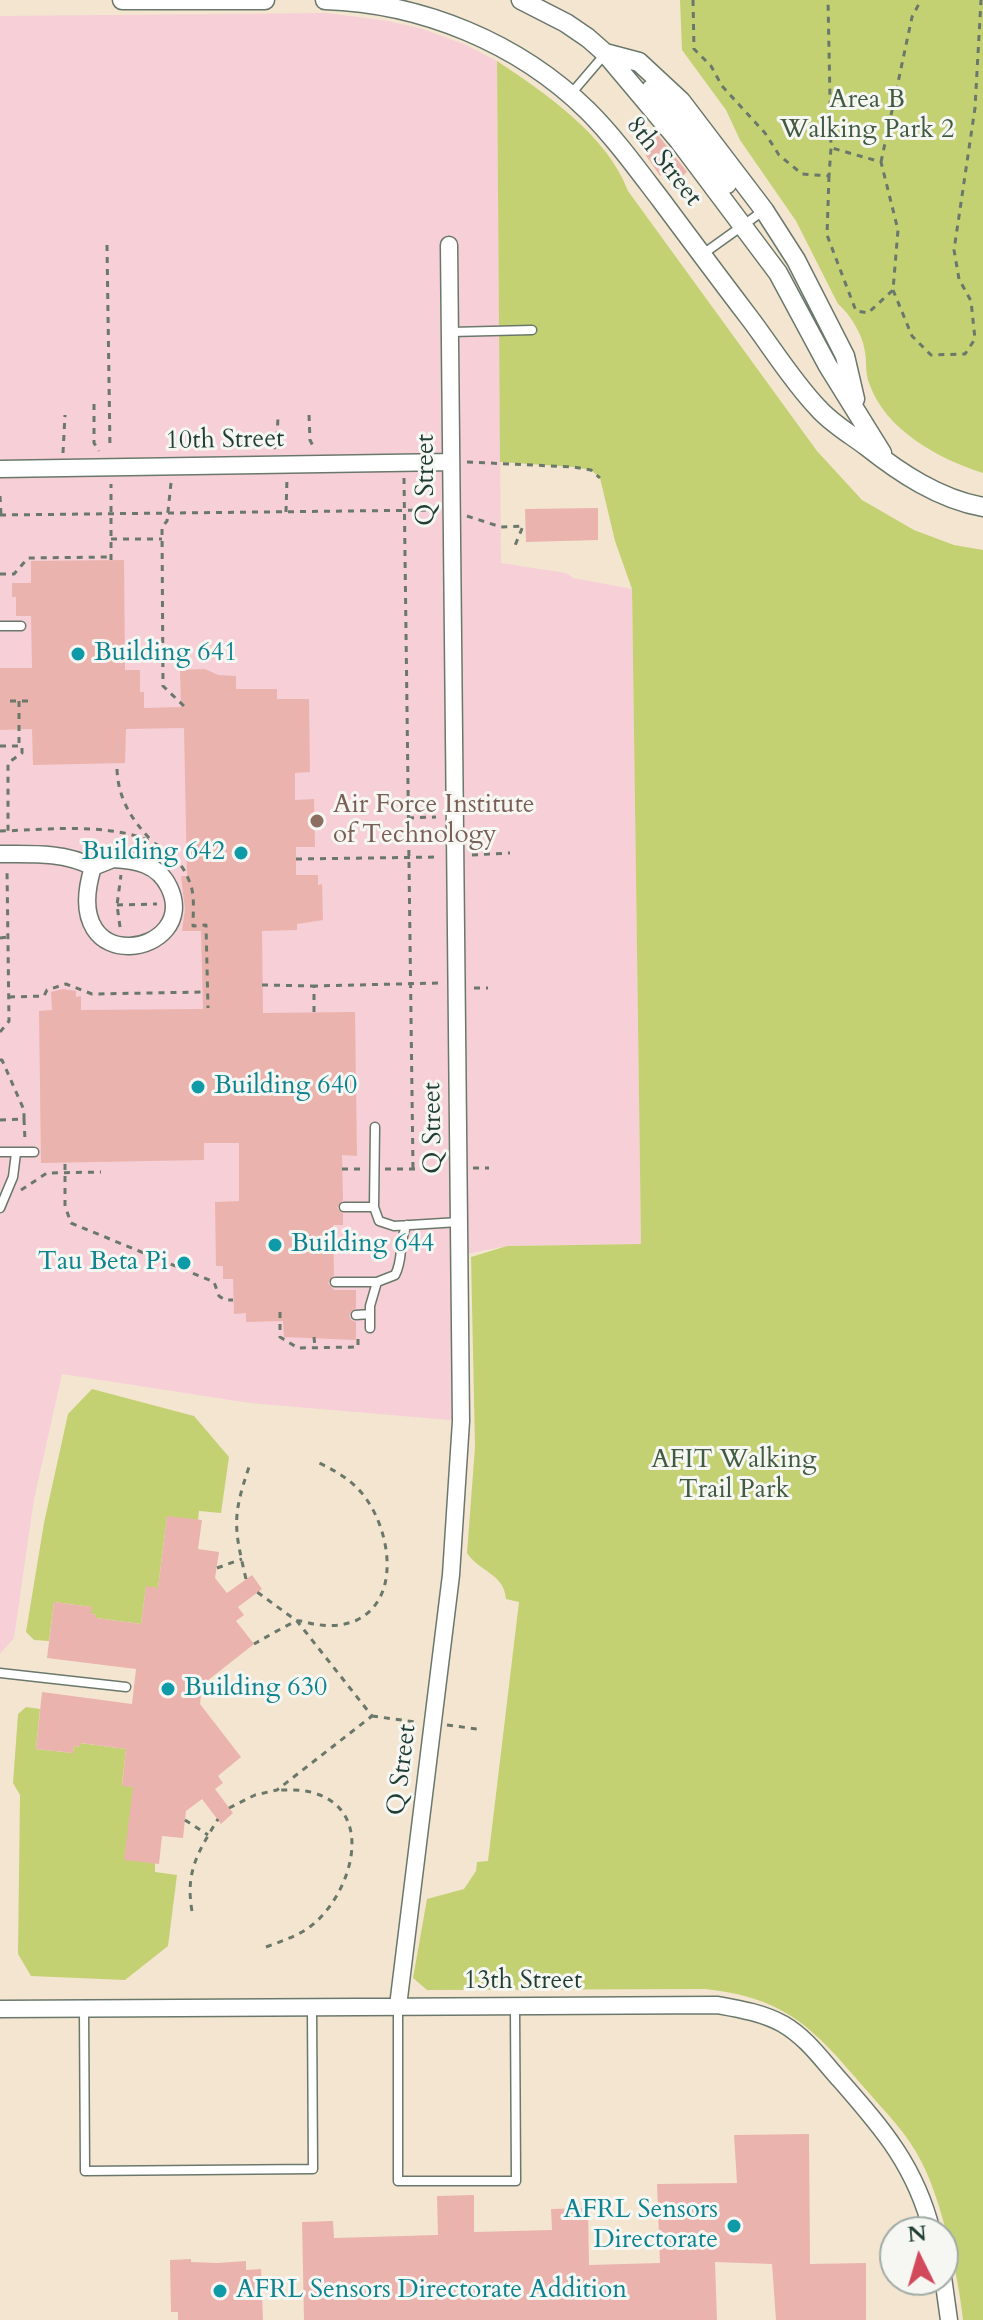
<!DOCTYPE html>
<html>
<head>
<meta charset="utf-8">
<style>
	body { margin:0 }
	#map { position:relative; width:983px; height:2320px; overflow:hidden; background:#f4e5d1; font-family:Cardo,serif }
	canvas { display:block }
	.north { position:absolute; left:879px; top:2216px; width:80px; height:80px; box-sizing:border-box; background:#f6f6f2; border:2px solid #a0aca6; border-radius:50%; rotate:355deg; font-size:22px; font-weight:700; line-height:32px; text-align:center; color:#1f3d34 }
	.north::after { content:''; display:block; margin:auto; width:28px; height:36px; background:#d1495b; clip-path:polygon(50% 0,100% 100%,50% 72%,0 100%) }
</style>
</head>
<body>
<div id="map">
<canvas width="983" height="2320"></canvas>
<div class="north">N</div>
</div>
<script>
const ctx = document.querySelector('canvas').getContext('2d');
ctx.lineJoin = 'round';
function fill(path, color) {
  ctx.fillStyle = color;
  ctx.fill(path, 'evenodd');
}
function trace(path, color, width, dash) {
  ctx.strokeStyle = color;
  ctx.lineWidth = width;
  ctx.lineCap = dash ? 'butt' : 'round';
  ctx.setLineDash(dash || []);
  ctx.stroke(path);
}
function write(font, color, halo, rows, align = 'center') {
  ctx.font = font + ' Cardo,serif';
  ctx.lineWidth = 6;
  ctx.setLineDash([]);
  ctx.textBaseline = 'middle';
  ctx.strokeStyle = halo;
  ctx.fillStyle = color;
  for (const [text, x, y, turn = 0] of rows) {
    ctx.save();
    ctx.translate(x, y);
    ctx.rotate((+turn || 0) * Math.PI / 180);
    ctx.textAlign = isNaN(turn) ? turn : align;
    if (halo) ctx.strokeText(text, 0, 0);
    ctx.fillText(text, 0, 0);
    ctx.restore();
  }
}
fill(new Path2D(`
	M 328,13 L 388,21 L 423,29 L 466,45 L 497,61 L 501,563 L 566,573 L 573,578 L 632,589 L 641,1244 L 507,1246 L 460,1255 L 461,1421 L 250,1403 L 62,1374 L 34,1499 L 14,1638 L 0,1654 L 0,16 Z`), '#f6cfd7');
fill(new Path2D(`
	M 680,0 L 983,0 L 983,473 C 939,459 885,430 869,383 C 865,373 867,362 865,352 C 863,335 850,314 838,304 L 796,221 L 740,140 L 726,110 L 682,50 Z
	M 497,61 C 544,92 608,136 628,191 L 817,451 L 862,500 L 914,530 L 954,545 L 983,550 L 983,2320 L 963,2320 C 959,2278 941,2198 921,2161 C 908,2135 888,2115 869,2093 C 816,2032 790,1998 705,1989 L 427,1990 L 413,1978 L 427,1899 L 464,1889 L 476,1871 L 477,1862 L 488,1861 L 519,1602 L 506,1599 C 504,1573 479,1572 467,1553 L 475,1447 L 471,1257 L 507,1246 L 641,1244 L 632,589 L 615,541 L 600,478 L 591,470 L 574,467 L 500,462 Z
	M 92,1389 L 194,1416 L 229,1457 L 221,1513 L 199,1511 L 198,1520 L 167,1517 L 158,1588 L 146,1587 L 141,1624 L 96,1618 L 96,1615 L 91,1614 L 91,1607 L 54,1602 L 49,1641 L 34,1640 L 26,1632 L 44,1523 L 68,1414 Z
	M 26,1707 L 40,1709 L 36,1749 L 73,1753 L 74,1746 L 80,1747 L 80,1743 L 126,1749 L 122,1785 L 133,1787 L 155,1863 L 155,1872 L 177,1875 L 168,1946 L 125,1980 L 31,1976 L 18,1954 L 20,1795 L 13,1783 L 18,1714 Z`), '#c4d173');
fill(new Path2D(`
	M 655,131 L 687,172 L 671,186 L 662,174 L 660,176 L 636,141 Z
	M 598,508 L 598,540 L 526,542 L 525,509 Z
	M 124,560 L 125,670 L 140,670 L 140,692 L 144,692 L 144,708 L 181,707 L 180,670 L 205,669 L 218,675 L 236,676 L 236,689 L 277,689 L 277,699 L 309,699 L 310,772 L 295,773 L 295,800 L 314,799 L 315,847 L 296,847 L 296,875 L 318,875 L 318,885 L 322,884 L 323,920 L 297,924 L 297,930 L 262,931 L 263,1013 L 355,1012 L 357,1156 L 342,1155 L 343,1200 L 337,1208 L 343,1214 L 343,1225 L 333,1225 L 334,1275 L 328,1283 L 334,1290 L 356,1290 L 356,1308 L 349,1315 L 351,1320 L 356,1322 L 356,1340 L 284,1337 L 283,1321 L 246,1322 L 246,1313 L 234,1314 L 233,1279 L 223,1279 L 223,1266 L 216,1266 L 215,1202 L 239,1201 L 239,1143 L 204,1143 L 204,1160 L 41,1163 L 39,1011 L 52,1010 L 51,992 L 63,989 L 76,991 L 76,997 L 81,996 L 81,1010 L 203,1009 L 201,931 L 182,931 L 185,909 L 181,876 L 187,876 L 184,728 L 126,729 L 125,763 L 33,765 L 32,729 L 0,730 L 0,668 L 32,668 L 31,616 L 16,616 L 16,597 L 12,597 L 12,583 L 31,583 L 31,561 Z
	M 167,1516 L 202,1520 L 198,1549 L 219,1552 L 215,1578 L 227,1593 L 252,1575 L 262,1589 L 238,1607 L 244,1615 L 236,1621 L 254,1644 L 202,1685 L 200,1704 L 241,1757 L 218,1776 L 223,1783 L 215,1789 L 233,1813 L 221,1824 L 202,1799 L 186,1811 L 183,1838 L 162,1836 L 159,1864 L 124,1860 L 133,1787 L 122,1786 L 126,1749 L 80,1743 L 80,1747 L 74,1746 L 73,1753 L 36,1749 L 42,1692 L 132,1704 L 136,1669 L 47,1658 L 54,1602 L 92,1607 L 91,1614 L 96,1615 L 96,1618 L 141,1624 L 146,1586 L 158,1588 Z
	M 809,2134 L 810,2264 L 866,2263 L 866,2320 L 776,2320 L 772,2264 L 715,2262 L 717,2320 L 304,2320 L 302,2222 L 333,2221 L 334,2238 L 438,2235 L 437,2196 L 474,2195 L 474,2232 L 552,2230 L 551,2209 L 588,2208 L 589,2265 L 660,2263 L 657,2184 L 737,2183 L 734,2135 Z
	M 191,2259 L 191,2262 L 217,2263 L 246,2261 L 246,2270 L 261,2269 L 263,2320 L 178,2320 L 178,2312 L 171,2312 L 170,2260 Z`), '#ebb3ae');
const service = new Path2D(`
	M 570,95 L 605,54
	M 703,254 L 763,211
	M 451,332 L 532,330
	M 0,626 L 21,626
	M 375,1127 L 374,1207 L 379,1221 L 394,1226 L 459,1222
	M 0,1152 L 34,1152
	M 344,1207 L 374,1207
	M 0,1208 L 13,1177 L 16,1153
	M 335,1282 L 377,1282 L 395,1275 C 404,1259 398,1241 407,1225
	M 356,1315 L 370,1314
	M 370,1328 L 370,1306 L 377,1282
	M 0,1673 L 126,1687
	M 398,2007 L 398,2181 L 516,2181 L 515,2007
	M 84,2010 L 85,2171 L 313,2169 L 312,2008`);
const minor = new Path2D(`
	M 0,469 L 451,462
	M 0,854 C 32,854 64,852 93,867
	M 113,859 C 136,860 158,864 169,887 C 202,955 57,983 93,867 Z
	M 398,2006 L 451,1575 L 461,1421 L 449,245
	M 0,2009 L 718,2005 C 740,2009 763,2013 783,2024 C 807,2038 822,2060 840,2080 C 883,2129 916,2167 932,2232
	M 943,2277 L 949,2320`);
const tertiary = new Path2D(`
	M 122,0 L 265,0
	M 325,0 C 422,3 519,43 588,111 C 615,138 638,170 661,200 C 690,239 719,278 748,316 C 771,346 792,381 818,408 C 831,423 850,434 866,446 C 900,473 939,499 983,507
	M 521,0 L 566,23 L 588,38 L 605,53 L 679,141 L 778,273 L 828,366 L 882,453
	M 605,53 L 639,62 L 681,101 L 764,210 L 796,260 L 845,356 L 855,399
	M 651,89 L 672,111 L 727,184`);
trace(service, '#6a786b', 11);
trace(minor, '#6a786b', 19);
trace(tertiary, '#6a786b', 21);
trace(new Path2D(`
	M 693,0 L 694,49 L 711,66 L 722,86 L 765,133 L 779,155 L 802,174 L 829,176 L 831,148 L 828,0
	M 881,162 L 912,17 L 921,0
	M 829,176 L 827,235 L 856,311 L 868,313 L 893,290 L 898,230 L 881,162 L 832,148
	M 107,245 L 110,449
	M 893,290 L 912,336 L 931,355 L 965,354 L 975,339 L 971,301 L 959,279 L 954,250 L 975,108 L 981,0
	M 94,404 L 94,443 L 99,451
	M 309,415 L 310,440 L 313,446
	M 171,432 L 172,448
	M 274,449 L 277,441 L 278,416
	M 63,453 L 65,415
	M 467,462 L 574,467 L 591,470 L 600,478
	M 404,478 L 413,1170
	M 171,483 L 167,521 L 162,527 L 163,686 L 185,707
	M 0,496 L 1,515
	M 286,512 L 287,479
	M 0,515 L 436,510
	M 467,516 L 501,527 L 523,526 L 514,548
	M 111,539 L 162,539
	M 111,560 L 111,484
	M 0,574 L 14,574 L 28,558 L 109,557
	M 10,701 L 32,701
	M 19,701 L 19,746
	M 0,746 L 22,746 L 22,753 L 8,763 L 8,833
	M 117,769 C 118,798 131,819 151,840
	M 408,818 L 436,817
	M 0,831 C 58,830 165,813 190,883 C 195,895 193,912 193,926 L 206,925 L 208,1008
	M 472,855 L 510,853
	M 296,859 L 440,857
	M 117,905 L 157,904
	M 120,927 L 117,905 L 121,875
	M 0,938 L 8,937
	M 262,985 L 314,986
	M 474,988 L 488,988
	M 9,997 L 44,996 L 47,990 L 66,984 L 92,994 L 206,992
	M 314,1012 L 314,986 L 440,983
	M 0,1032 L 9,1021 L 7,869
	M 0,1060 L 2,1060 L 24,1110 L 24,1119
	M 0,1120 L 24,1119 L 25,1140
	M 65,1164 L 65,1206 L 71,1223 L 214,1282 L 219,1296 L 225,1300 L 233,1300
	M 473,1168 L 489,1168
	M 342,1169 L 362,1169
	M 385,1169 L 442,1169
	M 21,1190 L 47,1173 L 101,1172
	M 280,1312 L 280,1337 L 298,1348 L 358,1347 L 358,1333
	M 314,1337 L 315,1348
	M 217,1568 L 242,1559
	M 246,1579 C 234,1528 232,1517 249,1467
	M 254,1644 C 261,1640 292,1622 297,1621 C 302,1620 310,1624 315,1624 C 329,1627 343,1626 357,1620 C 401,1598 390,1533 367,1500 C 355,1482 338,1472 319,1463
	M 372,1716 L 416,1722
	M 447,1725 L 477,1729
	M 229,1808 L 255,1795 L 277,1790 L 372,1716 L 297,1621 L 257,1592
	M 185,1820 L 208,1835
	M 192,1911 C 185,1872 198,1852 218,1819
	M 266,1947 C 282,1941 298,1936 311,1926 C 350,1896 378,1812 314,1793 C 302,1789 289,1790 277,1790`), '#6a786b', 3, [6, 6]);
trace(service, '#fff', 8);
trace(minor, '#fff', 16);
trace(tertiary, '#fff', 18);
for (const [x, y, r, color] of [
	[78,654,8,"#0f9aa8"],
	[317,821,8,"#8d6e63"],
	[241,853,8,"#0f9aa8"],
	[198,1087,8,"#0f9aa8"],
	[275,1245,8,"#0f9aa8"],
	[184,1263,8,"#0f9aa8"],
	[168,1689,8,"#0f9aa8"],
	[734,2226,8,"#0f9aa8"],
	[220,2291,8,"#0f9aa8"]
]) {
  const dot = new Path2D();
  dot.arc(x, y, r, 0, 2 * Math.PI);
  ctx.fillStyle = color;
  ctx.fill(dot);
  trace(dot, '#f6f6f2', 3);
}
write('26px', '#405b41', '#f6f6f2', [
	["Area B",867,101],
	["Walking Park 2",867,131],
	["AFIT Walking",734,1461],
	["Trail Park",734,1491]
]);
write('26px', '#1f3d34', '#f6f6f2', [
	["8th Street",663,162,52],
	["10th Street",225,441,-1],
	["Q Street",427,480,-90],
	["Q Street",434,1128,-91],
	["Q Street",403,1770,-83],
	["13th Street",523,1982]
]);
write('26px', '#0d838f', '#f6f6f2', [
	["Building 641",94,654],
	["Building 642",225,853,"right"],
	["Building 640",214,1087],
	["Building 644",291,1245],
	["Tau Beta Pi",168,1263,"right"],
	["Building 630",184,1689],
	["AFRL Sensors",718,2211,"right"],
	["Directorate",718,2241,"right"],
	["AFRL Sensors Directorate Addition",236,2291]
], 'left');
write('26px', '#785e54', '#f6f6f2', [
	["Air Force Institute",333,806],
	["of Technology",333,836]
], 'left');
</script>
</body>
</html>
